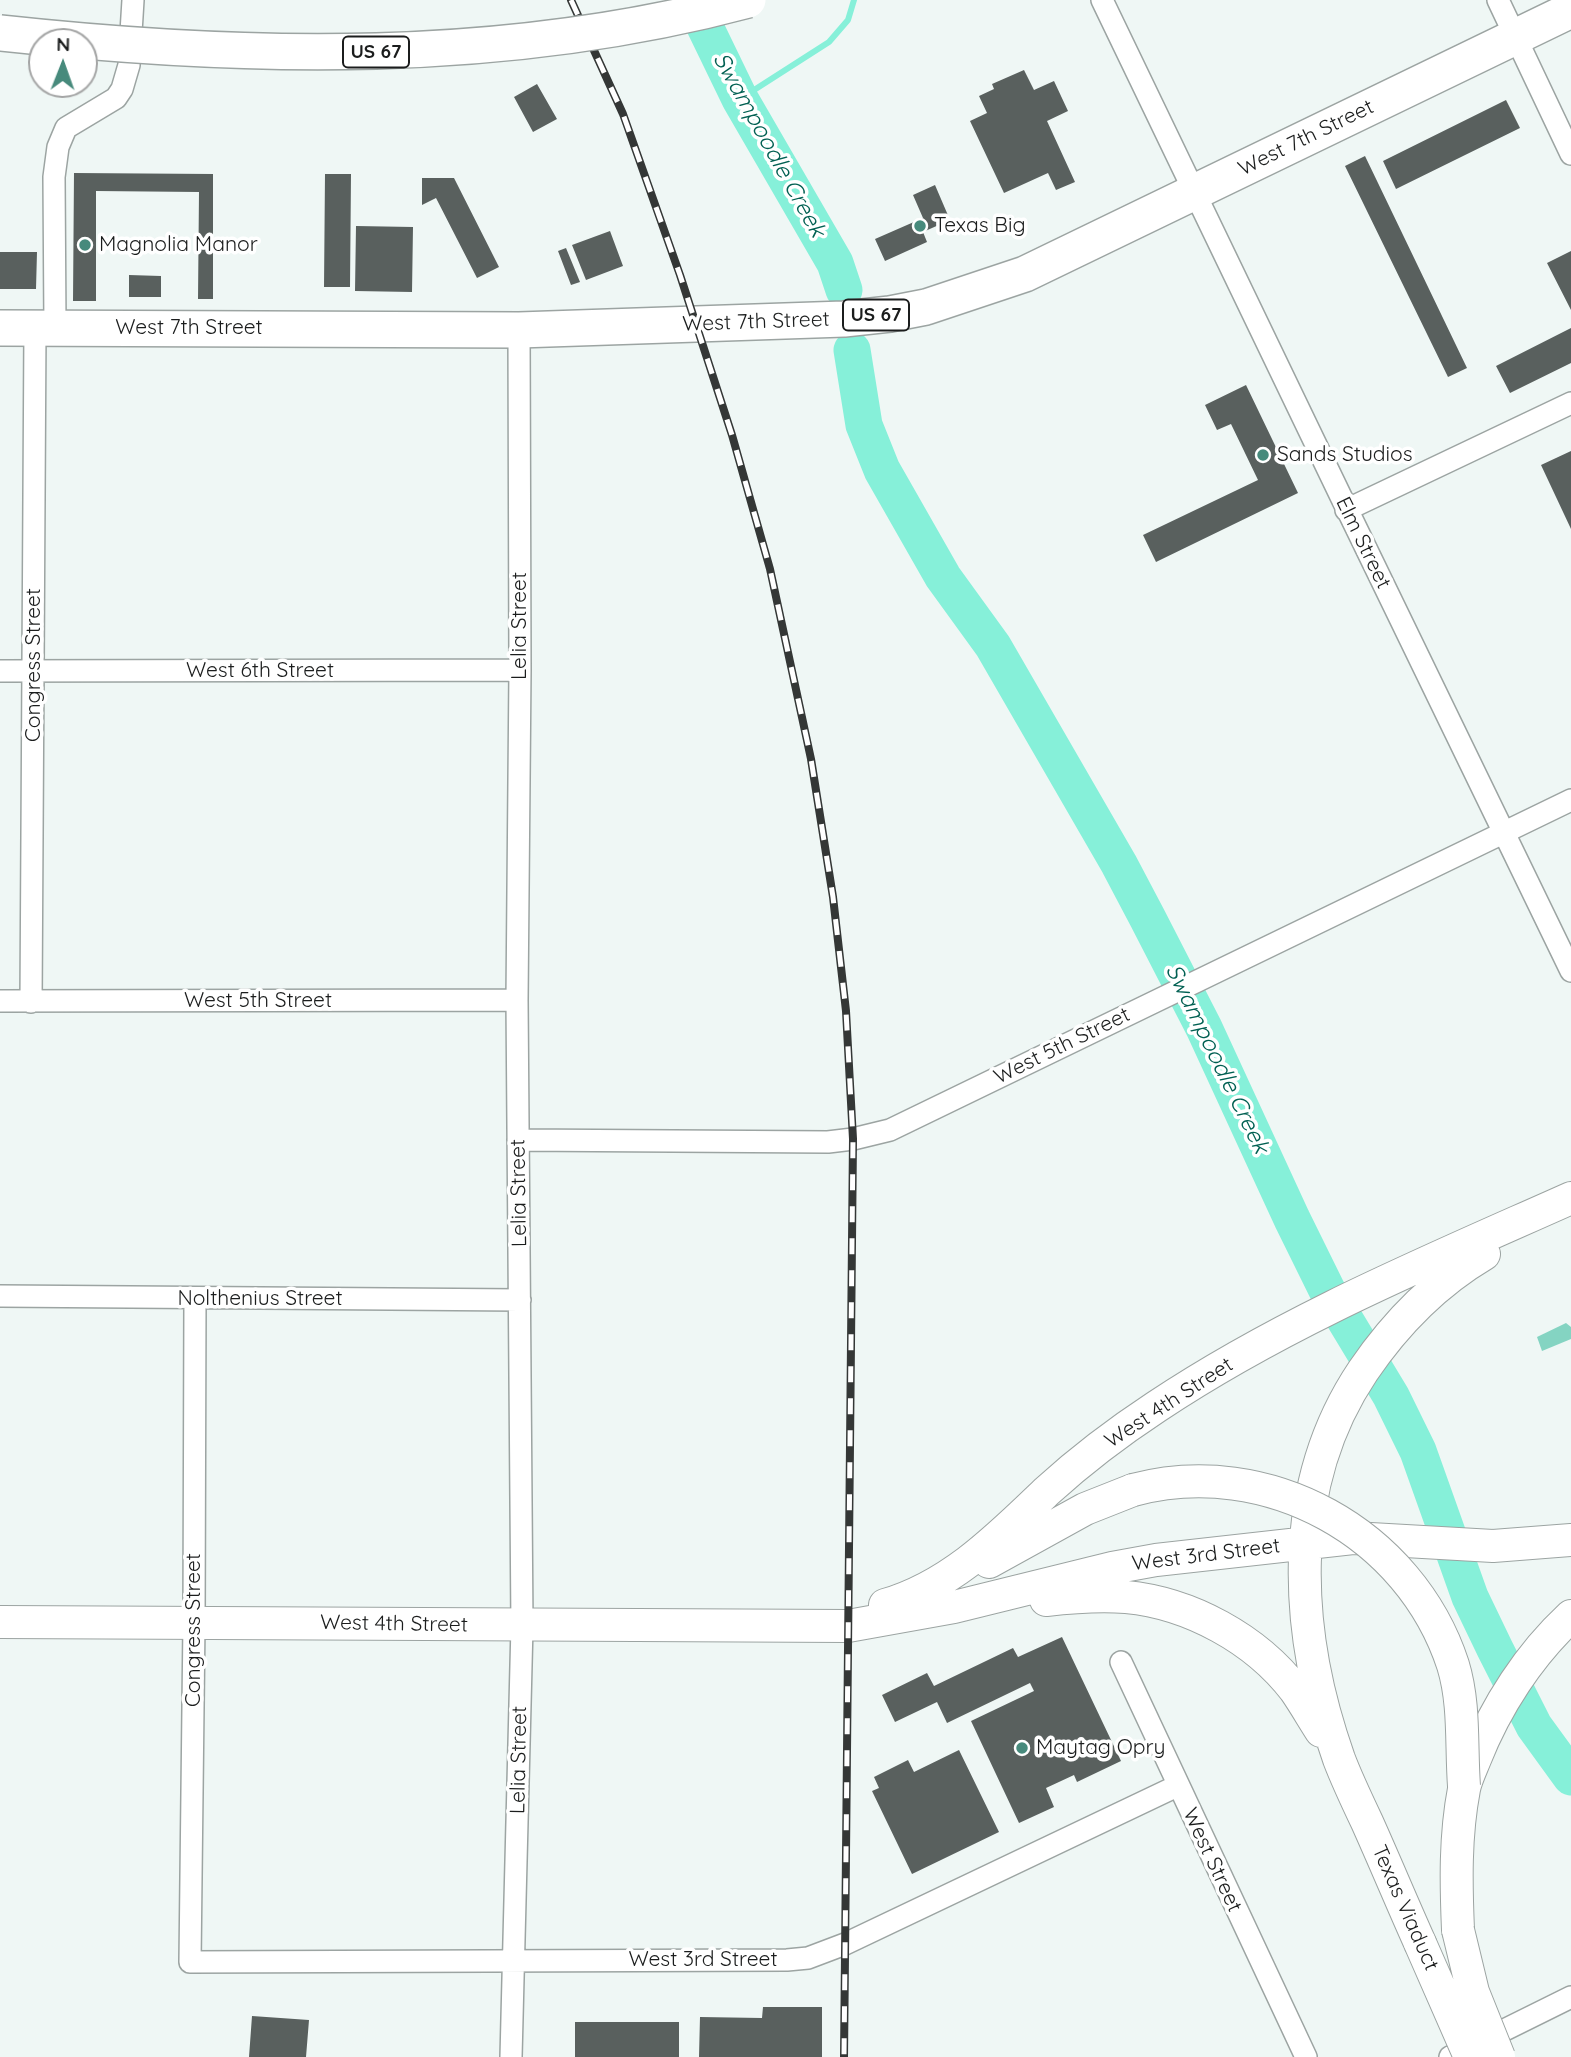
<!DOCTYPE html>
<html>
<head>
<meta charset="utf-8">
<style>
	body { margin:0 }
	#map { position:relative; width:1571px; height:2057px; overflow:hidden; background:#eff7f5; font-family:Quicksand,sans-serif }
	canvas { display:block }
	.north { position:absolute; left:28px; top:28px; width:70px; height:70px; box-sizing:border-box; background:#fff; border:2px solid #a4a5a5; border-radius:50%; rotate:1deg; font-size:19px; font-weight:700; line-height:28px; text-align:center; color:#1b1d1d }
	.north::after { content:''; display:block; margin:auto; width:24px; height:32px; background:#478a7c; clip-path:polygon(50% 0,100% 100%,50% 72%,0 100%) }
</style>
</head>
<body>
<div id="map">
<canvas width="1571" height="2057"></canvas>
<div class="north">N</div>
</div>
<script>
const ctx = document.querySelector('canvas').getContext('2d');
ctx.lineJoin = 'round';
function fill(path, color) {
  ctx.fillStyle = color;
  ctx.fill(path, 'evenodd');
}
function trace(path, color, width, dash) {
  ctx.strokeStyle = color;
  ctx.lineWidth = width;
  ctx.lineCap = dash ? 'butt' : 'round';
  ctx.setLineDash(dash || []);
  ctx.stroke(path);
}
function write(font, color, halo, rows, align = 'center') {
  ctx.font = font + ' Quicksand,sans-serif';
  ctx.lineWidth = 7;
  ctx.setLineDash([]);
  ctx.textBaseline = 'middle';
  ctx.strokeStyle = halo;
  ctx.fillStyle = color;
  for (const [text, x, y, turn = 0] of rows) {
    ctx.save();
    ctx.translate(x, y);
    ctx.rotate((+turn || 0) * Math.PI / 180);
    ctx.textAlign = isNaN(turn) ? turn : align;
    if (halo) ctx.strokeText(text, 0, 0);
    ctx.fillText(text, 0, 0);
    ctx.restore();
  }
}
fill(new Path2D(`
	M 1566,1323 L 1571,1327 L 1571,1339 L 1542,1351 L 1537,1337 Z`), '#84d4c2');
trace(new Path2D(`
	M 740,99 L 829,42 L 848,20 L 854,0`), '#86f0d9', 6);
trace(new Path2D(`
	M 692,0 L 740,99 L 835,263 L 844,290
	M 852,350 L 864,425 L 882,470 L 943,577 L 993,646 L 1119,864 L 1148,919 L 1204,1028 L 1292,1219 L 1327,1290 L 1391,1396 L 1418,1451 L 1470,1597 L 1495,1649 L 1534,1726 L 1571,1777`), '#86f0d9', 37);
fill(new Path2D(`
	M 1024,70 L 1034,90 L 1054,81 L 1068,111 L 1047,121 L 1075,182 L 1056,190 L 1048,173 L 1004,193 L 970,121 L 987,113 L 979,96 L 994,89 L 992,84 Z
	M 537,84 L 557,119 L 533,132 L 514,97 Z
	M 1506,100 L 1520,128 L 1396,189 L 1383,161 Z
	M 1365,156 L 1467,368 L 1448,377 L 1345,166 Z
	M 74,173 L 213,174 L 213,299 L 198,299 L 199,192 L 96,191 L 96,301 L 73,301 Z
	M 325,174 L 351,174 L 350,287 L 324,287 Z
	M 422,178 L 454,178 L 499,267 L 477,278 L 436,198 L 422,205 Z
	M 935,185 L 950,220 L 923,232 L 927,242 L 885,261 L 875,239 L 923,218 L 913,195 Z
	M 356,226 L 413,227 L 412,292 L 355,291 Z
	M 610,231 L 623,266 L 586,280 L 572,245 Z
	M 566,248 L 580,282 L 571,285 L 558,251 Z
	M 1571,251 L 1571,310 L 1547,263 Z
	M 0,252 L 37,252 L 36,289 L 0,289 Z
	M 129,275 L 161,276 L 161,297 L 129,297 Z
	M 1571,328 L 1571,363 L 1510,393 L 1496,366 Z
	M 1246,385 L 1298,493 L 1156,562 L 1143,535 L 1258,480 L 1231,424 L 1217,430 L 1205,405 Z
	M 1571,451 L 1571,529 L 1541,465 Z
	M 1062,1637 L 1121,1761 L 1077,1782 L 1074,1775 L 1046,1788 L 1054,1807 L 1019,1823 L 971,1721 L 1034,1691 L 1030,1683 L 947,1723 L 937,1702 L 895,1722 L 882,1695 L 927,1673 L 934,1686 L 1013,1648 L 1018,1657 Z
	M 959,1750 L 999,1832 L 912,1874 L 872,1791 L 879,1788 L 874,1777 L 908,1760 L 914,1772 Z
	M 763,2007 L 822,2007 L 822,2057 L 699,2057 L 700,2017 L 762,2018 Z
	M 252,2016 L 309,2020 L 306,2057 L 249,2057 Z
	M 575,2022 L 679,2022 L 679,2057 L 575,2057 Z`), '#59605e');
const minor = new Path2D(`
	M 1102,0 C 1256,325 1415,647 1571,971
	M 1498,0 L 1571,154
	M 55,328 L 54,177 L 58,147 L 66,128 L 116,98 L 122,89 L 129,65 L 133,0
	M 1346,510 L 1571,403
	M 0,671 L 520,670
	M 0,1001 L 517,1000
	M 31,1002 L 35,328
	M 518,1140 L 828,1142 L 853,1139 L 890,1130 L 1571,800
	M 0,1296 L 520,1300
	M 195,1298 L 194,1622 L 190,1962 L 787,1960 L 808,1958 L 845,1944 L 1177,1786
	M 1121,1662 L 1306,2057
	M 511,2057 L 522,1626 L 517,1000 L 520,670 L 519,330
	M 1450,2057 L 1571,1997`);
const secondary = new Path2D(`
	M 989,1562 L 1085,1509 L 1133,1490
	M 1046,1600 C 1072,1597 1099,1595 1126,1597 C 1190,1603 1256,1639 1295,1690 C 1304,1703 1312,1717 1321,1731
	M 885,1605 C 951,1586 999,1537 1047,1491 C 1081,1460 1118,1432 1156,1407 C 1285,1321 1430,1261 1571,1198
	M 0,1622 L 848,1626 L 954,1607 L 1112,1568 L 1156,1560 L 1353,1538 L 1493,1546 L 1571,1540
	M 1458,1930 C 1456,1883 1455,1836 1464,1789 C 1466,1779 1471,1769 1475,1759 C 1496,1706 1529,1655 1571,1616
	M 1420,1943 C 1402,1903 1385,1862 1367,1822 C 1357,1801 1347,1780 1339,1759 C 1294,1632 1285,1487 1363,1371 C 1395,1324 1435,1283 1484,1254`);
const primary = new Path2D(`
	M 0,328 L 519,330 L 844,319 L 890,314 L 926,307 L 1025,274 L 1571,10`);
trace(minor, '#9ca4a2', 24);
trace(secondary, '#9ca4a2', 34);
trace(primary, '#9ca4a2', 38);
trace(minor, '#fff', 21);
trace(secondary, '#fff', 32);
trace(primary, '#fff', 35);
const rail = new Path2D(`
	M 571,0 L 623,114 L 680,275 L 732,435 L 770,569 L 811,759 L 833,897 L 846,1011 L 853,1139 L 844,2057`);
trace(rail, '#343736', 8);
trace(rail, '#fff', 5, [16]);
const secondaryBridge = new Path2D(`
	M 1133,1490 C 1267,1454 1410,1533 1453,1665 C 1465,1704 1461,1746 1464,1786
	M 1458,1930 L 1473,1992 L 1499,2057
	M 1420,1943 L 1470,2057`);
const primaryBridge = new Path2D(`
	M 0,33 C 249,60 505,65 748,0`);
trace(secondaryBridge, '#9ca4a2', 34, []);
trace(primaryBridge, '#9ca4a2', 38, []);
trace(secondaryBridge, '#fff', 32);
trace(primaryBridge, '#fff', 35);
for (const [x, y, r, color] of [
	[920,226,7,"#478a7c"],
	[85,245,7,"#478a7c"],
	[1263,455,7,"#478a7c"],
	[1022,1748,7,"#478a7c"]
]) {
  const dot = new Path2D();
  dot.arc(x, y, r, 0, 2 * Math.PI);
  ctx.fillStyle = color;
  ctx.fill(dot);
  trace(dot, '#fff', 2.5);
}
for (const [x, y, w] of [
	[376,52,66],
	[876,315,66]
]) {
  const box = new Path2D();
  box.roundRect(x - w / 2, y - 15.5, w, 31, 5);
  ctx.fillStyle = '#fff';
  ctx.fill(box);
  trace(box, '#1b1d1d', 2);
}
write('bold 19px', '#1b1d1d', null, [
	["US 67",376,52],
	["US 67",876,315]
]);
write('21px', '#1b1d1d', '#fff', [
	["West 7th Street",1306,138,-26],
	["West 7th Street",756,322,-2],
	["West 7th Street",189,328],
	["Elm Street",1363,543,64],
	["Lelia Street",520,626,-90],
	["Congress Street",34,665,-90],
	["West 6th Street",260,671],
	["West 5th Street",258,1001],
	["West 5th Street",1062,1046,-26],
	["Lelia Street",519,1193,-91],
	["Nolthenius Street",260,1299],
	["West 4th Street",1169,1403,-33],
	["West 3rd Street",1206,1555,-7],
	["West 4th Street",394,1624,1],
	["Congress Street",194,1630,-90],
	["Lelia Street",519,1760,-89],
	["West Street",1212,1860,65],
	["Texas Viaduct",1405,1908,66],
	["West 3rd Street",703,1960]
]);
write('21px', '#1b1d1d', '#fff', [
	["Texas Big",934,226],
	["Magnolia Manor",99,245],
	["Sands Studios",1277,455],
	["Maytag Opry",1036,1748]
], 'left');
write('italic 23px', '#016052', '#fff', [
	["Swampoodle Creek",769,145,61],
	["Swampoodle Creek",1217,1059,64]
]);
</script>
</body>
</html>
